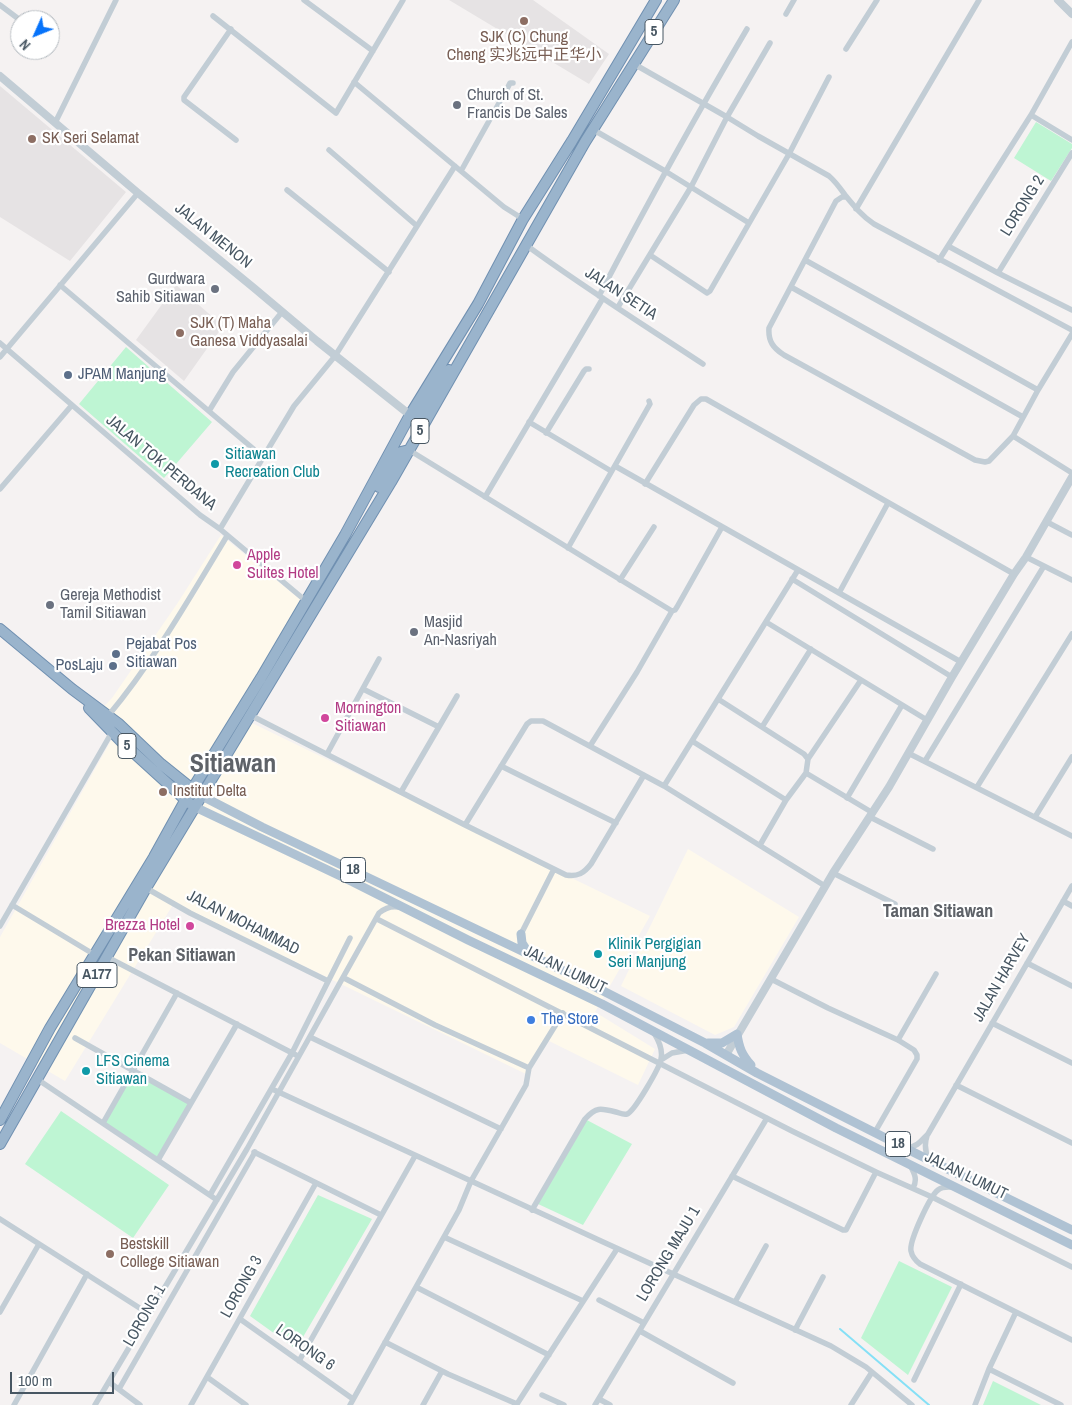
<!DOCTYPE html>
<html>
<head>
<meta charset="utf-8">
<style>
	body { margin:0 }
	#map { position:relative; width:1072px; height:1405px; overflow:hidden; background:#f5f2f2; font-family:"Archivo Narrow",sans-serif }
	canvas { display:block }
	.north { position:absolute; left:10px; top:10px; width:50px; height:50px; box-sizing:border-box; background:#fff; border:1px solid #b5bbc0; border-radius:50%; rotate:226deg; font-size:14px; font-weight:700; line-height:20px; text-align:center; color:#475662 }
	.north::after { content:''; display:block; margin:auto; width:18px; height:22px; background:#0773fa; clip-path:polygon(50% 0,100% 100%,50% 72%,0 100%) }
	.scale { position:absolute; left:10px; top:1372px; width:104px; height:22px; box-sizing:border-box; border:2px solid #475662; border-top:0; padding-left:6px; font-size:15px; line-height:18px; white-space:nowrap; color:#475662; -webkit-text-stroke:4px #fff; paint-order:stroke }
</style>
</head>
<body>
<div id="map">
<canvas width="1072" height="1405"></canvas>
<div class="north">N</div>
<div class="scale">100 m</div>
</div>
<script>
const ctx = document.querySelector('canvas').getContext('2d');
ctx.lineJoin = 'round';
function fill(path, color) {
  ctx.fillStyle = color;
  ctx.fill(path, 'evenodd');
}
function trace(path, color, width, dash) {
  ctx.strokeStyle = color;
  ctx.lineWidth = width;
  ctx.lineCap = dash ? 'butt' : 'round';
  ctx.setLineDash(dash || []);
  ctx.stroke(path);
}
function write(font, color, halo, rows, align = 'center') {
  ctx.font = font + ' "Archivo Narrow","Noto Sans SC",sans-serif';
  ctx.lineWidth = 4.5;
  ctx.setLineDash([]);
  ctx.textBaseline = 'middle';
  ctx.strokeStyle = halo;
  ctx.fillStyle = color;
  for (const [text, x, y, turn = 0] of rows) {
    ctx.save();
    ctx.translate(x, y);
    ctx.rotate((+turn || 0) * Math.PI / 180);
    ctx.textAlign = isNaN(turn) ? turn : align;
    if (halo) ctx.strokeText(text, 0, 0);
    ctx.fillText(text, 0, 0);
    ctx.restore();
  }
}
fill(new Path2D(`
	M 221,535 L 308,606 L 252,723 L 650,916 L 595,1012 L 655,1049 L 638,1085 L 545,1039 L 526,1074 L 174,903 L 65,1081 L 0,1043 L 0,937 L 112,739 L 92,719 L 112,698 L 177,604 Z
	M 688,849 L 799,917 L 734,1027 L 715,1035 L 621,986 Z`), '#fef9ec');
fill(new Path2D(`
	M 449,0 L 533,0 L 609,54 L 589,84 Z
	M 0,86 L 126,192 L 70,261 L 0,217 Z
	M 176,285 L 223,326 L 184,381 L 136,340 Z`), '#e6e3e4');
fill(new Path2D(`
	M 1036,122 L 1072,144 L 1072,148 L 1051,181 L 1014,158 Z
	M 126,347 L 212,422 L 164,478 L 79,404 Z
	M 133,1071 L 191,1103 L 158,1160 L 103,1123 Z
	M 61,1111 L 169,1185 L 133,1238 L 25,1164 Z
	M 585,1119 L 632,1144 L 583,1225 L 536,1203 Z
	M 318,1195 L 372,1219 L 296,1349 L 250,1316 Z
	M 899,1261 L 952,1287 L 908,1375 L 861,1338 Z
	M 993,1381 L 1041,1405 L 983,1405 Z`), '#bef5d3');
trace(new Path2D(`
	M 840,1329 L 929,1405`), '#86e0f6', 2);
const trunk = new Path2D(`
	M 410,415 L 416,416 L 421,412 L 449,370
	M 379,487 L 397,455 L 401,452 L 409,450
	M 0,629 L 72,689 L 119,724 L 161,764 L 197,793
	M 89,708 L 121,741 L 189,803
	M 0,1120 L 50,1028 L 154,857 L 185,801 L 261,678 L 345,535 L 410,415 L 478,304 L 523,219 L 572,141 L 656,0
	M 0,1144 L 146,888 L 391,482 L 585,142 L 674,0`);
trace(trunk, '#7090b1', 12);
trace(new Path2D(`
	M 304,0 L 373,51
	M 0,5 L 20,20
	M 786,14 L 794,0
	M 213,16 L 336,113 L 403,0
	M 231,29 L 184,97 L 184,100 L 236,140
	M 846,49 L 877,0
	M 634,64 L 727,117 L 758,136 L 829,176 C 836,182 840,188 845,195 C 854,206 862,216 874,224 L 1072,330
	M 354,82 L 504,207 L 523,219
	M 1031,115 L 1072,140
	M 55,123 L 116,0
	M 592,129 L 665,171 L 749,223
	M 329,150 L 417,226
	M 461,171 L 508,87 L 510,83 L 513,83
	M 287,190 L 389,272
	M 846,197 L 842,197 L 836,201 L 769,328 C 768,341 773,348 784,355 L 975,460 L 985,462 L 989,461 L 1013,436 L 1038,390 L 1072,334
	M 856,209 L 979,0
	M 526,245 C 583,287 644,325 703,364
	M 948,246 L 998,273 L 1072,310
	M 650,255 L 707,293 L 710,291 L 789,154 L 829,77
	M 805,260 L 1038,390
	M 939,260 L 1031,115 L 1072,42
	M 998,273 L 1072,153
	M 60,285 L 263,457
	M 791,287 L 1023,417
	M 599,296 C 646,206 695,117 747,29
	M 618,307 L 691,187 L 727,117 L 770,43
	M 0,343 L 200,515 L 220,529 L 306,601
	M 0,357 L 138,193
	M 209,411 L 233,372 L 282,312
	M 529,422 L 611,471
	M 546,433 L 584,371 L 586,369 L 589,369
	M 1013,436 L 1072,473
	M 409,450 C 497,504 584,558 672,611
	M 615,466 L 961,662
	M 645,484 L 694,405 L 701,399 L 706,399 L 1014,574
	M 0,489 L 72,405
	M 485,497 L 603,298
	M 1047,522 L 1072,535
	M 220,529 L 294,406 L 335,356 L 455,166
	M 568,548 L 650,404 L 649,401
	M 1026,557 L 1072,580
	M 792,579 L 952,677
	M 620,580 L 654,527
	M 839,593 L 888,503
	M 766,622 L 927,720
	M 363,689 L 439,727
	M 718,699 L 804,754 L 808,759
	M 250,715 L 465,825 L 566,875 C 578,877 584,873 591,864 L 644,775
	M 108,716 C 154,661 190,597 227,536
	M 762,727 L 811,649
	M 692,741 L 786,800
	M 590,746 L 637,672 L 672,611 L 675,610 L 677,607 L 722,527
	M 908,753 L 1072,836
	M 327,754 L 379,659
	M 925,761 L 1044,566
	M 501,766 L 616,823
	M 806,773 L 873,813
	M 664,786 L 798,570
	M 977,787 L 1072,634
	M 401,792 L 457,696
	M 847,798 L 902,705
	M 870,817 L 933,849
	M 1035,817 L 1072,757
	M 465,825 L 527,724 L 531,721 L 543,721 L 664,786 L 825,886
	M 760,845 L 786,800 L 806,773 L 808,759 L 861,680
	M 833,873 L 895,904
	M 146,888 L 190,913 L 328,981
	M 1063,901 L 1072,906
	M 12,905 L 95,955
	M 377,919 L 792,1131 L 876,1172 L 932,1197 L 1072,1267
	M 0,926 L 112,732
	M 521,934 L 554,869
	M 107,957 L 296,1055
	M 1027,963 L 1072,986
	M 344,978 L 435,1025 L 529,1068
	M 771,979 L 828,1008 L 898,1040 L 914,1050 L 917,1055 L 917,1059 L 875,1132
	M 992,1023 L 1072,1063
	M 310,1037 L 501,1129
	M 75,1038 L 191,1103
	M 898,1040 L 936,974
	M 661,1060 L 672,1053 L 689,1050
	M 37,1079 L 217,1200
	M 956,1085 L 1072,1143
	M 272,1089 L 601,1241 L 831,1346 L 866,1367 L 912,1405
	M 103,1123 L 177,993
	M 927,1136 C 924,1145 925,1152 929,1160
	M 907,1148 C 917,1147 921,1141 928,1134 L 1072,886
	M 254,1152 L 381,1215
	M 158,1160 L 237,1024
	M 910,1165 C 914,1173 918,1179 913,1188
	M 732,1176 L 843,1230 L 846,1230 L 876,1172
	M 953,1187 C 948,1187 942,1186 938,1190 C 930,1196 909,1241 911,1251 C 912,1256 916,1261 920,1264 L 1072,1340
	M 210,1195 L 292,1053 L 350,938
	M 532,1210 L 585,1119 C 596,1107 600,1108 616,1112 C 620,1113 623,1115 627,1114 C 634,1112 660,1067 661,1059 C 663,1050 659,1041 654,1033
	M 0,1219 L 149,1314
	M 444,1237 L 583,1301
	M 416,1287 L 549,1355
	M 599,1300 L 644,1323
	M 735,1302 L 766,1246
	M 0,1312 L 39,1244
	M 240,1319 L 353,1399
	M 795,1330 L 823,1277
	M 640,1331 L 733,1383
	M 385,1342 L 448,1374 L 517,1404 L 617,1249
	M 299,1361 L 415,1156
	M 989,1369 L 1061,1405
	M 207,1377 L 246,1405
	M 914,1380 L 961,1284
	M 109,1382 L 140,1405
	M 119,1389 L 255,1152
	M 542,1395 L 564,1405
	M 599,1399 L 610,1405
	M 14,1405 L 87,1274
	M 95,1405 L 247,1149 L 379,913 C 385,908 391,906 398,907
	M 191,1405 L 316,1183
	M 350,1405 L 459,1210 L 471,1181 L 526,1085 L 529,1068 L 563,1013
	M 423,1405 L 442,1371
	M 595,1405 L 767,1118
	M 851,1405 L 872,1372
	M 975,1405 L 989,1369 L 1016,1312`), '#c2cdd5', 5.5);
trace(new Path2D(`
	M 1058,0 L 1072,14
	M 0,76 L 138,193 L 254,288 L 317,341 L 410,415
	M 726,1055 L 833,873 L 889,787 L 952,677 L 1014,574 L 1026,557 L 1072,477`), '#c2cdd5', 8);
trace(new Path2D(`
	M 202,796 L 262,827 L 568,973 L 705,1043 L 757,1073 L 919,1155 L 1072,1230
	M 195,807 L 353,882 L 468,940 L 602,1004 L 836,1128 L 1072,1245
	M 521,934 L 522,943 L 529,954
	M 708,1043 L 722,1043 L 737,1034 C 739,1048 742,1055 751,1065`), '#afc2d3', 9);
trace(trunk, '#9ab4cc', 10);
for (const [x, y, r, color] of [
	[524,21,5,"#8d6e63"],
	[457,105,5,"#6b7280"],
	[32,139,5,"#8d6e63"],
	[215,289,5,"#6b7280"],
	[180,333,5,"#8d6e63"],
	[68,375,5,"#5c6f8a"],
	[215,464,5,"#0f9aa8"],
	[237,565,5,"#d1479c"],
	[50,605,5,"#6b7280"],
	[414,632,5,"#6b7280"],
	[116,654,5,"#5c6f8a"],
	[113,666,5,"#5c6f8a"],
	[325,718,5,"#d1479c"],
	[163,792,5,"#8d6e63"],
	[190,926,5,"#d1479c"],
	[598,954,5,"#0f9aa8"],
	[531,1020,5,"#3f7fe0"],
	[86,1071,5,"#0f9aa8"],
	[110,1254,5,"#8d6e63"]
]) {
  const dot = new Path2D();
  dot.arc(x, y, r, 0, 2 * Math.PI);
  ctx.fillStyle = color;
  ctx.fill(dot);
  trace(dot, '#fff', 2);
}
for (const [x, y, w] of [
	[654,32,18],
	[420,431,18],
	[127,746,18],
	[353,870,25],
	[97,975,40],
	[898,1144,25]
]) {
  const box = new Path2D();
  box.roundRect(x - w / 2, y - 12.5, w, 25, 4);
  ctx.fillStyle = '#fff';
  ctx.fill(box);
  trace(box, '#475662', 1);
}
write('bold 15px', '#475662', null, [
	["5",654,32],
	["5",420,431],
	["5",127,746],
	["18",353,870],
	["A177",97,975],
	["18",898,1144]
]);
write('16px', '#785e54', '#fff', [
	["SJK (C) Chung",524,38,"center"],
	["Cheng 实兆远中正华小",524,56,"center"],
	["SK Seri Selamat",42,139],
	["SJK (T) Maha",190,324],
	["Ganesa Viddyasalai",190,342],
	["Institut Delta",173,792],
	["Bestskill",120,1245],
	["College Sitiawan",120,1263]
], 'left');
write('16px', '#5b616d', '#fff', [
	["Church of St.",467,96],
	["Francis De Sales",467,114],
	["Gurdwara",205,280,"right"],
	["Sahib Sitiawan",205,298,"right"],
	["Gereja Methodist",60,596],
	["Tamil Sitiawan",60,614],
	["Masjid",424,623],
	["An-Nasriyah",424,641]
], 'left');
write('16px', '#475662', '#fff', [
	["LORONG 2",1023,206,-58],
	["JALAN MENON",213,236,39],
	["JALAN SETIA",621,294,33],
	["JALAN TOK PERDANA",161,463,40],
	["JALAN MOHAMMAD",243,923,27],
	["JALAN LUMUT",565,970,26],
	["JALAN HARVEY",1002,978,-60],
	["JALAN LUMUT",966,1176,26],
	["LORONG MAJU 1",669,1254,-59],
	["LORONG 3",242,1287,-61],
	["LORONG 1",145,1316,-60],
	["LORONG 6",305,1348,35]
]);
write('16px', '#4e5e75', '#fff', [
	["JPAM Manjung",78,375],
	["Pejabat Pos",126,645],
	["Sitiawan",126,663],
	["PosLaju",103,666,"right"]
], 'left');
write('16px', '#0d838f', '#fff', [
	["Sitiawan",225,455],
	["Recreation Club",225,473],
	["Klinik Pergigian",608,945],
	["Seri Manjung",608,963],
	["LFS Cinema",96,1062],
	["Sitiawan",96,1080]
], 'left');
write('16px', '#b23c85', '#fff', [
	["Apple",247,556],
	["Suites Hotel",247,574],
	["Mornington",335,709],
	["Sitiawan",335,727],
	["Brezza Hotel",180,926,"right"]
], 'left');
write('16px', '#366cbe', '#fff', [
	["The Store",541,1020]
], 'left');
write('bold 18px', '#5e6268', '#fff', [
	["Taman Sitiawan",938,912],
	["Pekan Sitiawan",182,956]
]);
write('bold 26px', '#5e6268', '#fff', [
	["Sitiawan",233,765]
]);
</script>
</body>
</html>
